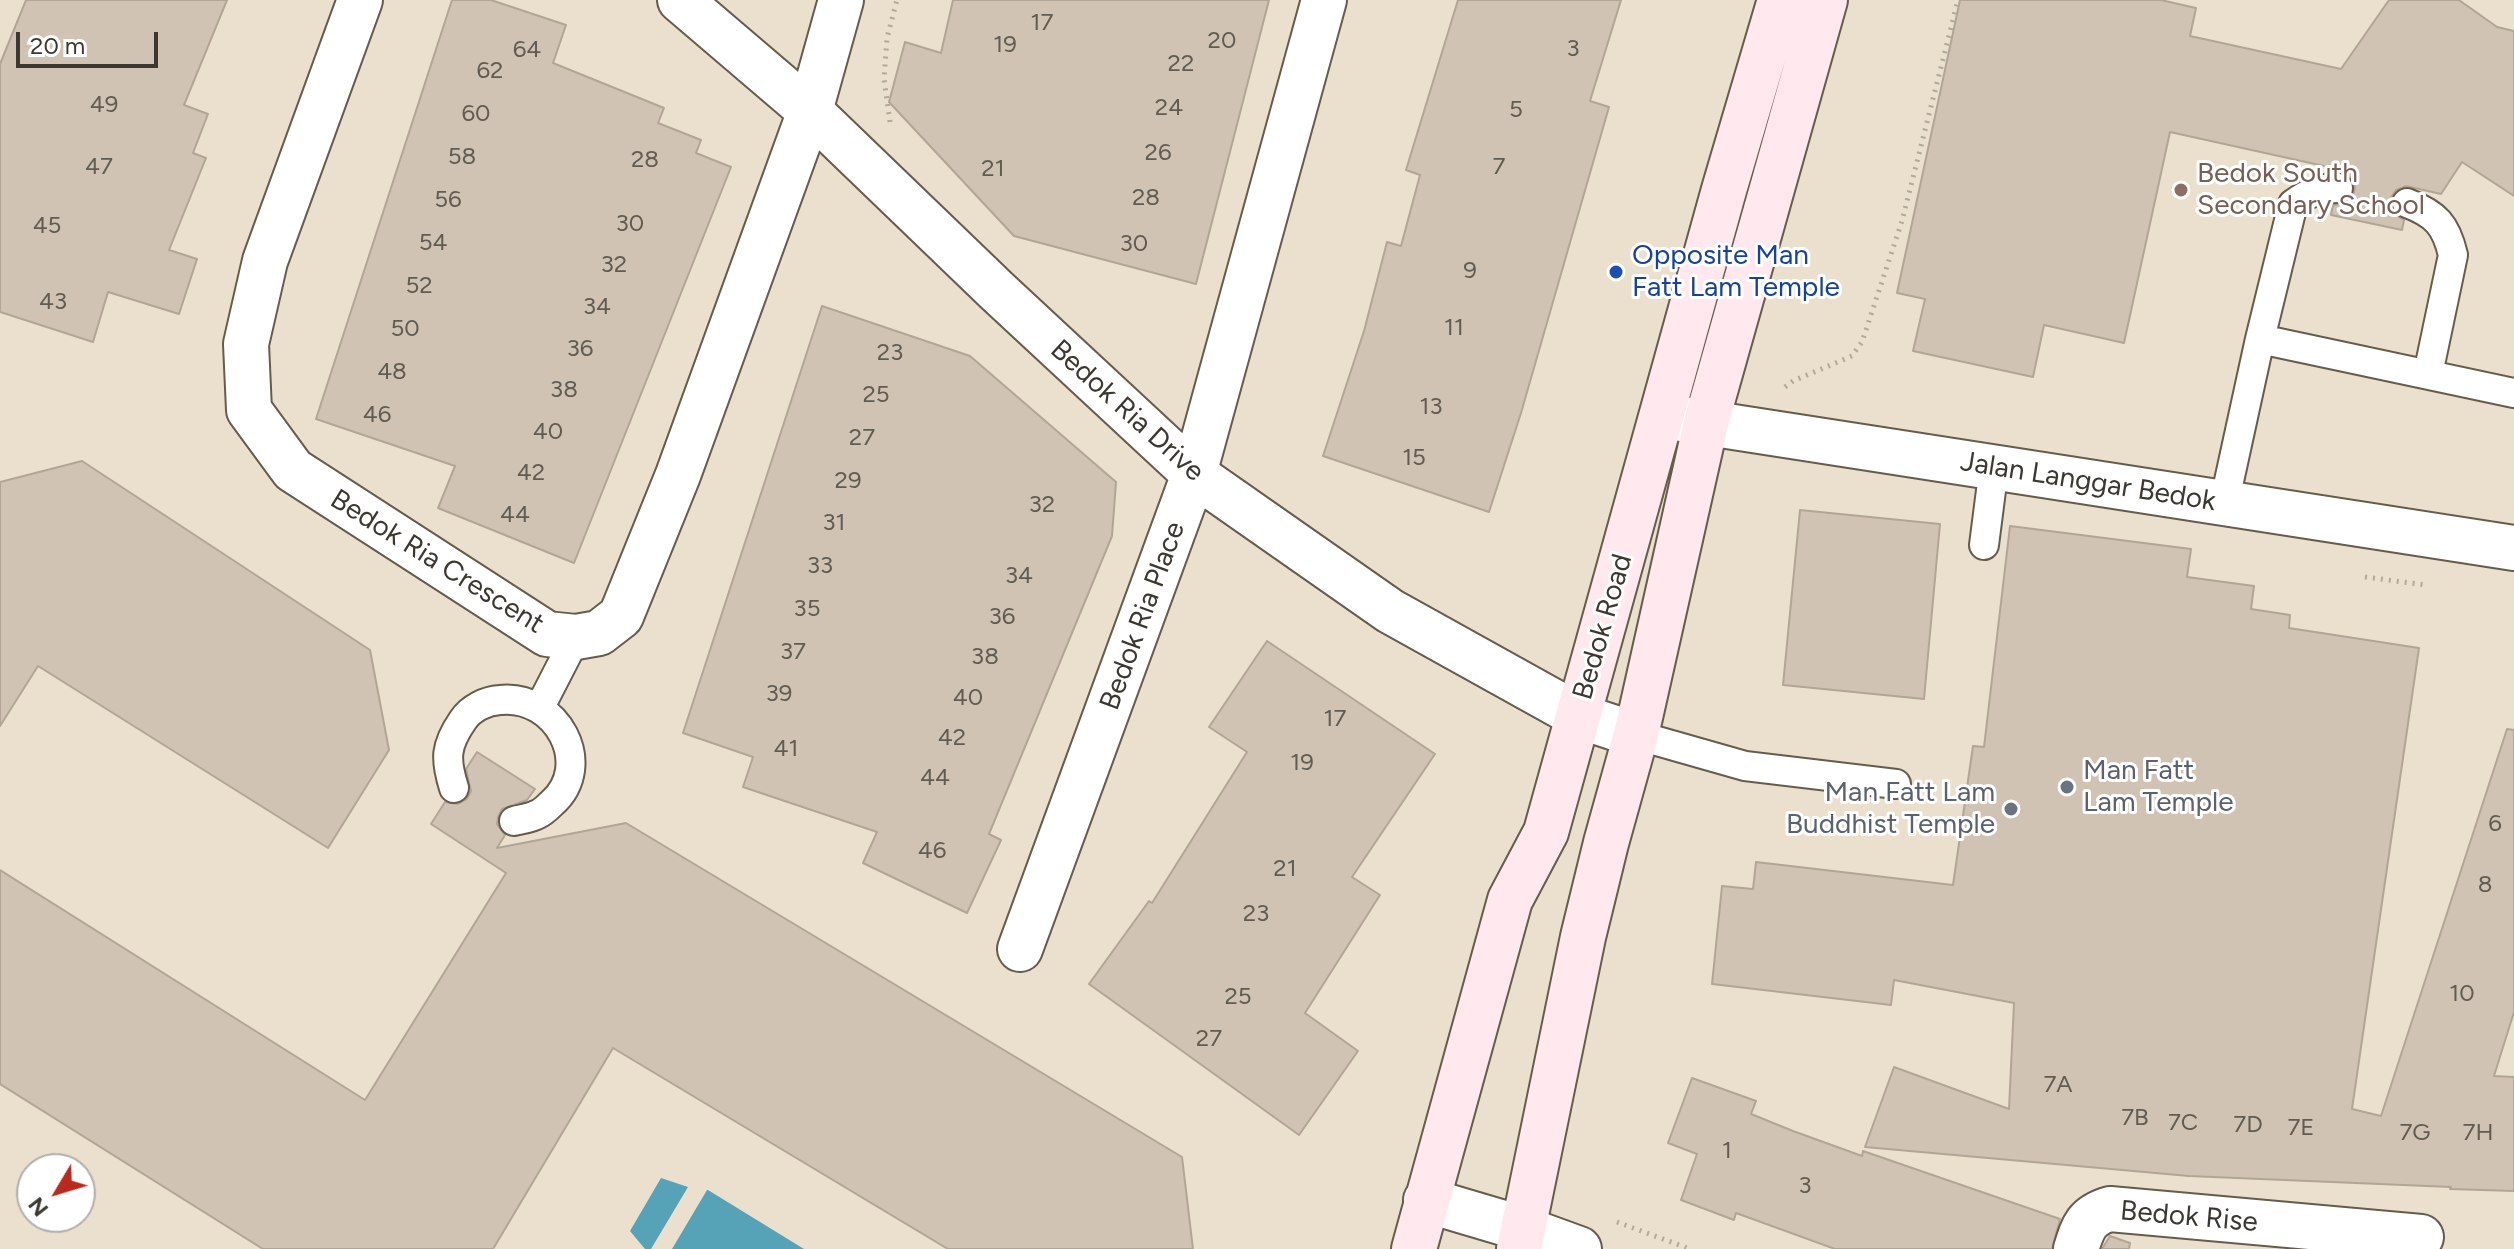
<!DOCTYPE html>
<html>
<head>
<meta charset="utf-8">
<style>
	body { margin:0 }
	#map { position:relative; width:2514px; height:1249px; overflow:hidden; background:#ebe0ce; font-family:Figtree,sans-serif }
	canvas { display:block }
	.north { position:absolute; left:16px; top:1153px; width:80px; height:80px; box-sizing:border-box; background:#fff; border:2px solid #b1afad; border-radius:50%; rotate:232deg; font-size:22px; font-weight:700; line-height:32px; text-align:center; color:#3c3831 }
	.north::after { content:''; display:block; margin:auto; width:28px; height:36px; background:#b82a1d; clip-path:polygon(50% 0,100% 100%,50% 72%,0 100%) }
	.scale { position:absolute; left:16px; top:32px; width:142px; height:36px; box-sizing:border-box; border:4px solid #3c3831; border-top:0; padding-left:10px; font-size:24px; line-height:28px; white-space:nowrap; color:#3c3831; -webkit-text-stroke:6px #fff; paint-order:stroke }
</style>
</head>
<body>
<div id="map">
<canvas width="2514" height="1249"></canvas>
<div class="north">N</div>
<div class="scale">20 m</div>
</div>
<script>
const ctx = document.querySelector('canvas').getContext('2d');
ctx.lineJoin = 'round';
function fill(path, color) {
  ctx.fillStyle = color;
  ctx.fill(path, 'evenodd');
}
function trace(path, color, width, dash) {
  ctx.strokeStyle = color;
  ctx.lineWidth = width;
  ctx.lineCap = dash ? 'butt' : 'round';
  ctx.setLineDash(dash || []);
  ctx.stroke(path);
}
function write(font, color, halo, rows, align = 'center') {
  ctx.font = font + ' Figtree,sans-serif';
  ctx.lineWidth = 6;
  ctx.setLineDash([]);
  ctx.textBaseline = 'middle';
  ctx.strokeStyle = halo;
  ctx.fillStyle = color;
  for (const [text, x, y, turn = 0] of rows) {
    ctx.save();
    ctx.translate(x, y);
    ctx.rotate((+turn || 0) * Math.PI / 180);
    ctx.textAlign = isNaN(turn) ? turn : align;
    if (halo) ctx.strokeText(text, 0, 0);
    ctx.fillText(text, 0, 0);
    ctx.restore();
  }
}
fill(new Path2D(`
	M 661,1178 L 688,1187 L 651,1249 L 645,1249 L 630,1231 Z
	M 707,1190 L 708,1190 L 804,1249 L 672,1249 Z`), '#56a2b6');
const building = new Path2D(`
	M 26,0 L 227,0 L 184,105 L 208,114 L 193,153 L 206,158 L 169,250 L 197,259 L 179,314 L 108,292 L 93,342 L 0,312 L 0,64 Z
	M 452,0 L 491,0 L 566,25 L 553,63 L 664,108 L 658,123 L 701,140 L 696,153 L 731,167 L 574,563 L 438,508 L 455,466 L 316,419 Z
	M 953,0 L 1269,0 L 1196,284 L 1014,236 L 889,102 L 905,42 L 941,53 Z
	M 1458,0 L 1621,0 L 1590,101 L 1609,107 L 1521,413 L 1489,512 L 1323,456 L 1364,331 L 1387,242 L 1401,246 L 1420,175 L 1406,170 Z
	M 1960,0 L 2161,0 L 2196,8 L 2190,36 L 2341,69 L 2389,0 L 2459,0 L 2497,27 L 2514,31 L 2514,196 L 2462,162 L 2441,194 L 2406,186 L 2396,190 L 2391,197 L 2390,206 L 2394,214 L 2404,220 L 2402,230 L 2331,215 L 2333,205 L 2346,203 L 2353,195 L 2355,188 L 2353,180 L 2342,170 L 2170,132 L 2124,343 L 2044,325 L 2033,377 L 1913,351 L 1925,299 L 1897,293 Z
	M 822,306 L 970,356 L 1116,482 L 1112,536 L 989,834 L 1001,840 L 967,913 L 863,863 L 877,832 L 743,787 L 753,757 L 683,733 Z
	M 82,461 L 370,650 L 389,750 L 328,848 L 38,666 L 0,726 L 0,482 Z
	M 1800,510 L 1940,524 L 1924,699 L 1783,685 Z
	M 2010,526 L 2191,549 L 2187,577 L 2254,586 L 2251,609 L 2290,615 L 2289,628 L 2419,648 L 2352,1109 L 2381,1116 L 2507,729 L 2514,730 L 2514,1012 L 2494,1076 L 2514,1077 L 2514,1191 L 2450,1189 L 2451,1187 L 2189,1176 L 1865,1147 L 1894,1067 L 2009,1109 L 2014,1003 L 1894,980 L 1891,1005 L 1712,984 L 1722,886 L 1753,889 L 1756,862 L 1953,885 L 1973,746 L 1984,747 Z
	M 1267,641 L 1435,754 L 1352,877 L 1380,895 L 1305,1013 L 1358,1051 L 1299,1135 L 1089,984 L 1149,901 L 1152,903 L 1247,752 L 1209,727 Z
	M 477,752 L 535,789 L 527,800 L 502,809 L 498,817 L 497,824 L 505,835 L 497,848 L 626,823 L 1182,1157 L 1193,1249 L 948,1249 L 613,1048 L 493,1249 L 263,1249 L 0,1084 L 0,870 L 365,1100 L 506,873 L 431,824 L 445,802 L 458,804 L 467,799 L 471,791 L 466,769 Z
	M 1692,1078 L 1756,1101 L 1751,1114 L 1793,1131 L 1862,1156 L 1863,1151 L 2060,1219 L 2052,1249 L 1835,1249 L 1736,1213 L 1734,1220 L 1681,1200 L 1697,1154 L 1668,1143 Z
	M 2110,1236 L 2130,1243 L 2129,1249 L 2102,1249 Z`);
fill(building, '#d0c3b3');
trace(building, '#b2a595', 2);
const service = new Path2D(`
	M 2407,203 C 2436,214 2446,225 2453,255 L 2428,374
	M 2260,339 L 2514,393
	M 2224,504 L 2260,339 L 2293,204 C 2308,193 2319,188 2338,188
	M 1984,545 L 1994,467
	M 540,707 L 576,637
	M 1636,735 L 1745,766 L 1896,784
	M 454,788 C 445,759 445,746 463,720 C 471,708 486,701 500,700 C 557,694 595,765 552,803 C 548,807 543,812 538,814 C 531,818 522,819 514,821`);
const minor = new Path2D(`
	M 360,0 L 265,261 L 246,344 L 249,410 L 293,470 L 547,634 L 576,637 L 599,633 L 621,616 L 678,475 L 810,111 L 841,0
	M 680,0 L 810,111 L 997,291 L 1194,474 L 1390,611 L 1579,716 L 1636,735
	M 1669,417 L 2514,548
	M 1020,949 L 1194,474 L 1324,0
	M 1426,1200 L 1524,1229 L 1579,1249
	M 2076,1249 C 2083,1227 2086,1216 2110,1209 L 2421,1237`);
const secondary = new Path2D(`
	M 1414,1249 L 1510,900 L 1546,832 L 1724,190 L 1780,0
	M 1519,1249 L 1583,937 L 1606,843 L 1636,735 L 1706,423 L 1825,0`);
trace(service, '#655c4d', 32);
trace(minor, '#655c4d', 48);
trace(secondary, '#655c4d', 48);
trace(new Path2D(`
	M 890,122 L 884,79 L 887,38 L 897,0
	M 1785,387 L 1793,381 L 1852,356 L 1862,342 L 1902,221 L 1958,0
	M 2365,577 L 2426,585
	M 1617,1222 L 1690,1249`), '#b1a99a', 5, [2, 6]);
trace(service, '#fff', 28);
trace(minor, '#fff', 44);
trace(secondary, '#ffe8ee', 44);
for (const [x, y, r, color] of [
	[2181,190,8,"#8d6e63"],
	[1616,272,8,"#1a4fb4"],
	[2067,787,8,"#6b7280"],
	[2011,809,8,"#6b7280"]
]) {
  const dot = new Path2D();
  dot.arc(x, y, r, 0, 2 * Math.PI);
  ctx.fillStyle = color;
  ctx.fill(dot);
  trace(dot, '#fff', 3);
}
write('24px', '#615b52', null, [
	["17",1042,23],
	["20",1222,41],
	["19",1005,45],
	["3",1573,49],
	["64",527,50],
	["22",1181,64],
	["62",490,71],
	["49",104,105],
	["24",1169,108],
	["5",1516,110],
	["60",476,114],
	["26",1158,153],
	["58",462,157],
	["28",645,160],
	["47",99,167],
	["7",1499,167],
	["21",993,169],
	["28",1146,198],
	["56",448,200],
	["30",630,224],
	["45",47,226],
	["54",433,243],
	["30",1134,244],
	["32",614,265],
	["9",1470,271],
	["52",419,286],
	["43",53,302],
	["34",597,307],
	["11",1454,328],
	["50",405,329],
	["36",580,349],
	["23",890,353],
	["48",392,372],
	["38",564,390],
	["25",876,395],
	["13",1431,407],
	["46",377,415],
	["40",548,432],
	["27",862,438],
	["15",1414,458],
	["42",531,473],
	["29",848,481],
	["32",1042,505],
	["44",515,515],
	["31",834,523],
	["33",820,566],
	["34",1019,576],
	["35",807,609],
	["36",1002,617],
	["37",793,652],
	["38",985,657],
	["39",779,694],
	["40",968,698],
	["17",1335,719],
	["42",952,738],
	["41",786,749],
	["19",1302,763],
	["44",935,778],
	["6",2495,824],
	["46",932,851],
	["21",1285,869],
	["8",2485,885],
	["23",1256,914],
	["10",2462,994],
	["25",1238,997],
	["27",1209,1039],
	["7A",2058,1085],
	["7B",2135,1118],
	["7C",2183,1123],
	["7D",2248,1125],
	["7E",2301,1128],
	["7G",2415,1133],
	["7H",2478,1133],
	["1",1727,1151],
	["3",1805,1186]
]);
write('28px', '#785e54', '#fff', [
	["Bedok South",2197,174],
	["Secondary School",2197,206]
], 'left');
write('28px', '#164399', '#fff', [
	["Opposite Man",1632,256],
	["Fatt Lam Temple",1632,288]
], 'left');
write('28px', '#3c3831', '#fff', [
	["Bedok Ria Drive",1127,411,42],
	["Jalan Langgar Bedok",2088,482,9],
	["Bedok Ria Crescent",437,562,32],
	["Bedok Ria Place",1143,616,-70],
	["Bedok Road",1603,627,-74],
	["Bedok Rise",2189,1217,5]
]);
write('28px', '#5b616d', '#fff', [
	["Man Fatt",2083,771],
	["Lam Temple",2083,803],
	["Man Fatt Lam",1995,793,"right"],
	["Buddhist Temple",1995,825,"right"]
], 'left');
</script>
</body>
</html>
